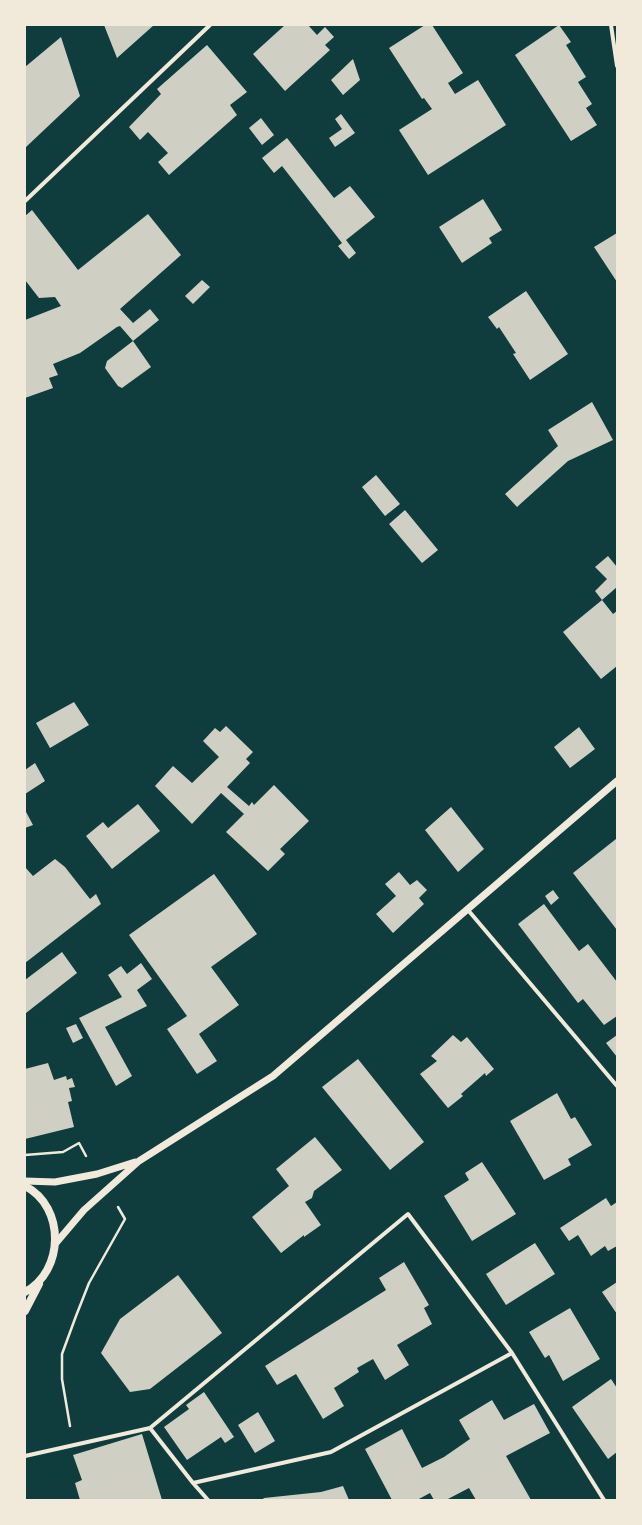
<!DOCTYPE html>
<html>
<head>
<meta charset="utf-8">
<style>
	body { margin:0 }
	#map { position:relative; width:642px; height:1525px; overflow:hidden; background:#0f3d3e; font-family:"Libre Baskerville",serif }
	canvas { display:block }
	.frame { position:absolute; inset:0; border:26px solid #f1e9da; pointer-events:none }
</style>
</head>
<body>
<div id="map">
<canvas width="642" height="1525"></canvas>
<div class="frame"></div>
</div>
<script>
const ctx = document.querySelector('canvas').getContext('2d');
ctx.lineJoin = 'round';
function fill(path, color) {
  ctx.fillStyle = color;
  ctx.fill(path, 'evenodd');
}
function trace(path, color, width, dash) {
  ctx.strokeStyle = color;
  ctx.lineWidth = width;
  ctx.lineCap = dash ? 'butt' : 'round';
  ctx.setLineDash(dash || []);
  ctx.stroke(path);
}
fill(new Path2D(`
	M 104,25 L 154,25 L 117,58 Z
	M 285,25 L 308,25 L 317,35 L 325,27 L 334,37 L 325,45 L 330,50 L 285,91 L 253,54 Z
	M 425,25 L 432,25 L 463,73 L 448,83 L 455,94 L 478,80 L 506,125 L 428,175 L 399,130 L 432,109 L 424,98 L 422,99 L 389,48 Z
	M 559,25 L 571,42 L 566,45 L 586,77 L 578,82 L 592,104 L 586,108 L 597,125 L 571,141 L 515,55 Z
	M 61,37 L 80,96 L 25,148 L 25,67 Z
	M 207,45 L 247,92 L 230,105 L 237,115 L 169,175 L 158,162 L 168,153 L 148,132 L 140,140 L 129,127 L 161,94 L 157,89 Z
	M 353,59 L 360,80 L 343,95 L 331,80 Z
	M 341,114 L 355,133 L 335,147 L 329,138 L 342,129 L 335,119 Z
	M 261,118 L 274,135 L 262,145 L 249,128 Z
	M 287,138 L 334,198 L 350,186 L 375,217 L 346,240 L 356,253 L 349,259 L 338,246 L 342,243 L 282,166 L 274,173 L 262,158 Z
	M 483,199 L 502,230 L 489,238 L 492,243 L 462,263 L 439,227 Z
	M 32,210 L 78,270 L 148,214 L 181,255 L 120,309 L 133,323 L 150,309 L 159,320 L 133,341 L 120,326 L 117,327 L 80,353 L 53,364 L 58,375 L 49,378 L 53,388 L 25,398 L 25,320 L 61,306 L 55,297 L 39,298 L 25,280 L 25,216 Z
	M 617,233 L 617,282 L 594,247 Z
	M 202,280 L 210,287 L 193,304 L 185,296 Z
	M 526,291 L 568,354 L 530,380 L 513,354 L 516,353 L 499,327 L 497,329 L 488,317 Z
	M 133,341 L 151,367 L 122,388 L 118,386 L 105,368 L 107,361 Z
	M 592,402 L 613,440 L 568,461 L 517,507 L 505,494 L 558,446 L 548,430 Z
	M 376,475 L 400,504 L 385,516 L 362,487 Z
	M 405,510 L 438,550 L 422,563 L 389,524 Z
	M 608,556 L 617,567 L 617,587 L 602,600 L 595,591 L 607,579 L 595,567 Z
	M 602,600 L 613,614 L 617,611 L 617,666 L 601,679 L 563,632 Z
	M 74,702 L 89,725 L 50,748 L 36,723 Z
	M 226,726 L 253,752 L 246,759 L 250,763 L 227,787 L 249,806 L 252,802 L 254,805 L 274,785 L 309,821 L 280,849 L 285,854 L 268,871 L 226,832 L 244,814 L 221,793 L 192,824 L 155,786 L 173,766 L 192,783 L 219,757 L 203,741 L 215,728 L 220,732 Z
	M 579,727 L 595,749 L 570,768 L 554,747 Z
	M 35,763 L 45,781 L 25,794 L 25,770 Z
	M 138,804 L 160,831 L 112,869 L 86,836 L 103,822 L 108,828 Z
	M 451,807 L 484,849 L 458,872 L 425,830 Z
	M 25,810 L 33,825 L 25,828 Z
	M 616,839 L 617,840 L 617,930 L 573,873 Z
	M 55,859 L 65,867 L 90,899 L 96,894 L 101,904 L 25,963 L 25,867 L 33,876 Z
	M 399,872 L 410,885 L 417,880 L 427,890 L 419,898 L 424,904 L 393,933 L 376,914 L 396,896 L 385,884 Z
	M 214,874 L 257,934 L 211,967 L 239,1005 L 199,1034 L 217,1061 L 197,1074 L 167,1029 L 187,1016 L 129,935 Z
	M 553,890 L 559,898 L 551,905 L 545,896 Z
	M 544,904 L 579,951 L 588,944 L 617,982 L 617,1016 L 604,1025 L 583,999 L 578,1003 L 518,924 Z
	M 62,952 L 77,973 L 26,1013 L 25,1011 L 25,980 Z
	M 141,963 L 152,979 L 137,990 L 147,1006 L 105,1027 L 132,1076 L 116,1086 L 79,1018 L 122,997 L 108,975 L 121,966 L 127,974 Z
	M 76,1024 L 83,1038 L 73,1043 L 66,1028 Z
	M 453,1035 L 461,1042 L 467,1037 L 494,1069 L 486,1076 L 485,1073 L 461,1094 L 463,1096 L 448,1108 L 420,1074 L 437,1061 L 431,1056 Z
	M 617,1035 L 617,1057 L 606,1043 Z
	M 358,1059 L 424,1142 L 390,1170 L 322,1087 Z
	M 48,1063 L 54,1080 L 66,1076 L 67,1080 L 72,1078 L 75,1087 L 69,1088 L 72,1101 L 68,1102 L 74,1127 L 25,1139 L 25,1069 Z
	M 557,1093 L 571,1119 L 575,1117 L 592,1145 L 568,1159 L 571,1165 L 544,1180 L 510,1121 Z
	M 315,1137 L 342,1170 L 314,1191 L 312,1198 L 305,1202 L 321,1225 L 304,1237 L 304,1235 L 281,1253 L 252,1217 L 289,1186 L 276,1169 Z
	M 482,1162 L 516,1214 L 472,1241 L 444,1196 L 469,1180 L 465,1173 Z
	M 606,1198 L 611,1206 L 617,1202 L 617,1246 L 608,1251 L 605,1246 L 591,1256 L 578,1235 L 569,1241 L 560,1228 Z
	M 535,1243 L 555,1274 L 506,1305 L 486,1274 Z
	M 404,1262 L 429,1305 L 424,1308 L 432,1324 L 397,1345 L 409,1365 L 385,1380 L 373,1359 L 357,1368 L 359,1372 L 334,1388 L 344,1406 L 323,1419 L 296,1374 L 277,1385 L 265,1366 L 386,1290 L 379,1278 Z
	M 178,1275 L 222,1333 L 150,1389 L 130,1392 L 101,1353 L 120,1319 Z
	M 617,1282 L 617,1314 L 602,1292 Z
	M 570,1308 L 600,1359 L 563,1381 L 549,1355 L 545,1358 L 529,1332 Z
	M 611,1379 L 617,1388 L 617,1452 L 608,1459 L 572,1407 Z
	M 204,1392 L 234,1437 L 225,1443 L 221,1437 L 187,1460 L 164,1427 L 189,1409 L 186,1405 Z
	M 492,1400 L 504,1420 L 534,1404 L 550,1433 L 506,1456 L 531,1500 L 476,1500 L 469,1488 L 446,1500 L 434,1500 L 430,1493 L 417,1500 L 392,1500 L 365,1449 L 402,1429 L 422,1468 L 444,1457 L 470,1439 L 459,1420 Z
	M 258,1412 L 275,1441 L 255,1453 L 238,1425 Z
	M 142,1434 L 162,1500 L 80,1500 L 75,1483 L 82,1480 L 73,1455 Z
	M 343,1486 L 349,1500 L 262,1500 L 264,1498 L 321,1492 Z`), '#cfcfc3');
trace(new Path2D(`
	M 25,1155 L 63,1152 L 79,1143 L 86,1156
	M 70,1426 L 62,1379 L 62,1354 L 76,1316 L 89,1283 L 125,1219 L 118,1207`), '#f1e9da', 2.5);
trace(new Path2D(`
	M 611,25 L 617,66
	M 25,201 L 210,25
	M 468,910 L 617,1086
	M 150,1428 L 408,1214 L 512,1353
	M 25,1456 L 150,1428 L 193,1483 L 331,1452 L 512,1353 L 604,1500
	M 193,1483 L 208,1500`), '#f1e9da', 4);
trace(new Path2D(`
	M 25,1181 L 55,1182 L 97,1174 L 135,1162
	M 56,1243 L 84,1210 L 139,1161 L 273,1076 L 617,781`), '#f1e9da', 7);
trace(new Path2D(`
	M 25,1186 C 66,1207 64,1272 25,1292
	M 25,1311 L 39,1284`), '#f1e9da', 8);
</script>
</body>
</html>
